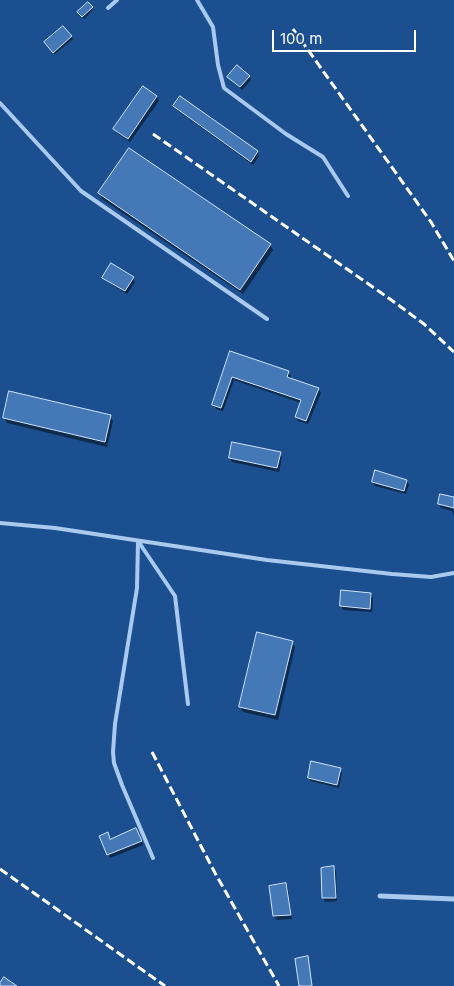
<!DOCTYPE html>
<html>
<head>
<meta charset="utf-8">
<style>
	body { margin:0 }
	#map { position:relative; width:454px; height:986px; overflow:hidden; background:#1b4f8f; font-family:Inter,sans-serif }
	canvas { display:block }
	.scale { position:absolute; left:272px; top:30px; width:144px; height:22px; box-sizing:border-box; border:2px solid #fff; border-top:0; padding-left:6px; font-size:15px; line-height:18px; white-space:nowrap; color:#fff; -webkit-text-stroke:4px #1b4f8f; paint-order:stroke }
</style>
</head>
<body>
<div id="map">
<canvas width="454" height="986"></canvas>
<div class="scale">100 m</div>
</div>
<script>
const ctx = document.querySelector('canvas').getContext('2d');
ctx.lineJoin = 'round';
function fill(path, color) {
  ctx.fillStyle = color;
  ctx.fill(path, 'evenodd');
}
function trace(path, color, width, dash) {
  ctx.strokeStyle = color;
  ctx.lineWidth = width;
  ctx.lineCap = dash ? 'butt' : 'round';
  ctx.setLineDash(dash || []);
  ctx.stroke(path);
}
fill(new Path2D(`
	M 88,4 L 93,10 L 84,19 L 80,14 Z
	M 63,27 L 73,39 L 55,54 L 46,45 Z
	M 249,76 L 251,80 L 242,90 L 228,77 Z
	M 143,88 L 157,97 L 159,101 L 130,142 L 117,133 L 115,129 Z
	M 174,106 L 257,152 L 259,156 L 253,165 L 177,110 Z
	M 99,193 L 270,245 L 273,250 L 243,294 L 102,199 Z
	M 103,278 L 133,278 L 135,282 L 127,294 L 106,281 Z
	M 231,353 L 288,373 L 291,376 L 290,379 L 319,389 L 321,393 L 308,424 L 298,421 L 296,417 L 301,403 L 234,380 L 223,411 L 216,409 L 214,405 Z
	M 110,416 L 113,421 L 107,447 L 7,423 L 4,418 Z
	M 280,453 L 282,457 L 279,472 L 232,462 L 230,458 Z
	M 406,481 L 409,484 L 406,494 L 375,486 L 373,482 Z
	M 454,498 L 454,516 L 452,511 L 441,508 L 439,504 Z
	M 371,594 L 373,598 L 372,612 L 343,610 L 341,606 Z
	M 292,642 L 295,647 L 278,720 L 243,712 L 240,707 Z
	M 340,769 L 342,773 L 339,788 L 311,781 L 309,777 Z
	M 138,833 L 143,845 L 110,858 L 108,854 L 110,840 Z
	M 334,868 L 336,871 L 337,901 L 325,902 L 323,898 Z
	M 285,884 L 288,888 L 292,919 L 277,920 L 274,916 Z`), '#0007');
const building = new Path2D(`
	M 88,2 L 93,7 L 82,17 L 77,12 Z
	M 63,26 L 72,36 L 53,53 L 44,42 Z
	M 237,65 L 250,76 L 240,87 L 227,77 Z
	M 143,86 L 157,96 L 128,139 L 113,129 Z
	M 180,96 L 258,151 L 251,162 L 173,106 Z
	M 129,148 L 271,244 L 240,290 L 98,193 Z
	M 111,263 L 134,277 L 125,291 L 102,278 Z
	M 230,351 L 289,371 L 287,377 L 319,388 L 306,421 L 295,417 L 301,400 L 232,377 L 221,408 L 212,405 Z
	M 9,391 L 111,415 L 105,442 L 3,418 Z
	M 232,442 L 281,452 L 277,468 L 229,458 Z
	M 375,470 L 407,480 L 404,491 L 372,482 Z
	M 440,494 L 454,497 L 454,508 L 438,504 Z
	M 341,590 L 371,593 L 370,609 L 340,606 Z
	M 257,632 L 293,641 L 275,715 L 239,707 Z
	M 311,761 L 341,768 L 337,785 L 308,778 Z
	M 136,828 L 142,841 L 107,855 L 99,836 L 108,832 L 110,839 Z
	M 334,866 L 336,898 L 322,898 L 321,868 Z
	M 286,883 L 291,915 L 273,916 L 269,886 Z
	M 308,956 L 312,986 L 299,986 L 295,959 Z
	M 4,977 L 17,986 L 0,986 L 0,983 Z`);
fill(building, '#4478b7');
trace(building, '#cfe3fa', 1);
trace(new Path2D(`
	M 197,0 L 213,27 L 218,65 L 224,88 L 286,134 L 323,157 L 348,196
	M 108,8 L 117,0
	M 0,103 L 81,191 L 267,319
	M 0,523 L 55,528 L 267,560 L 392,574 L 431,577 L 454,573
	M 138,541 L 137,588 L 115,724 L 113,752 L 114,763 L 122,785 L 153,858
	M 138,541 L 175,596 L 188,704`), '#a9c9ee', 4);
trace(new Path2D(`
	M 380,896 L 454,899`), '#a9c9ee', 5);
trace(new Path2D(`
	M 293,29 L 431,222 L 454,261
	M 153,134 L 390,299 L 424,324 L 454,352
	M 152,752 L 215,873 L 279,986
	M 0,869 L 165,986`), '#fff', 3, [9, 4]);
</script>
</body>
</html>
